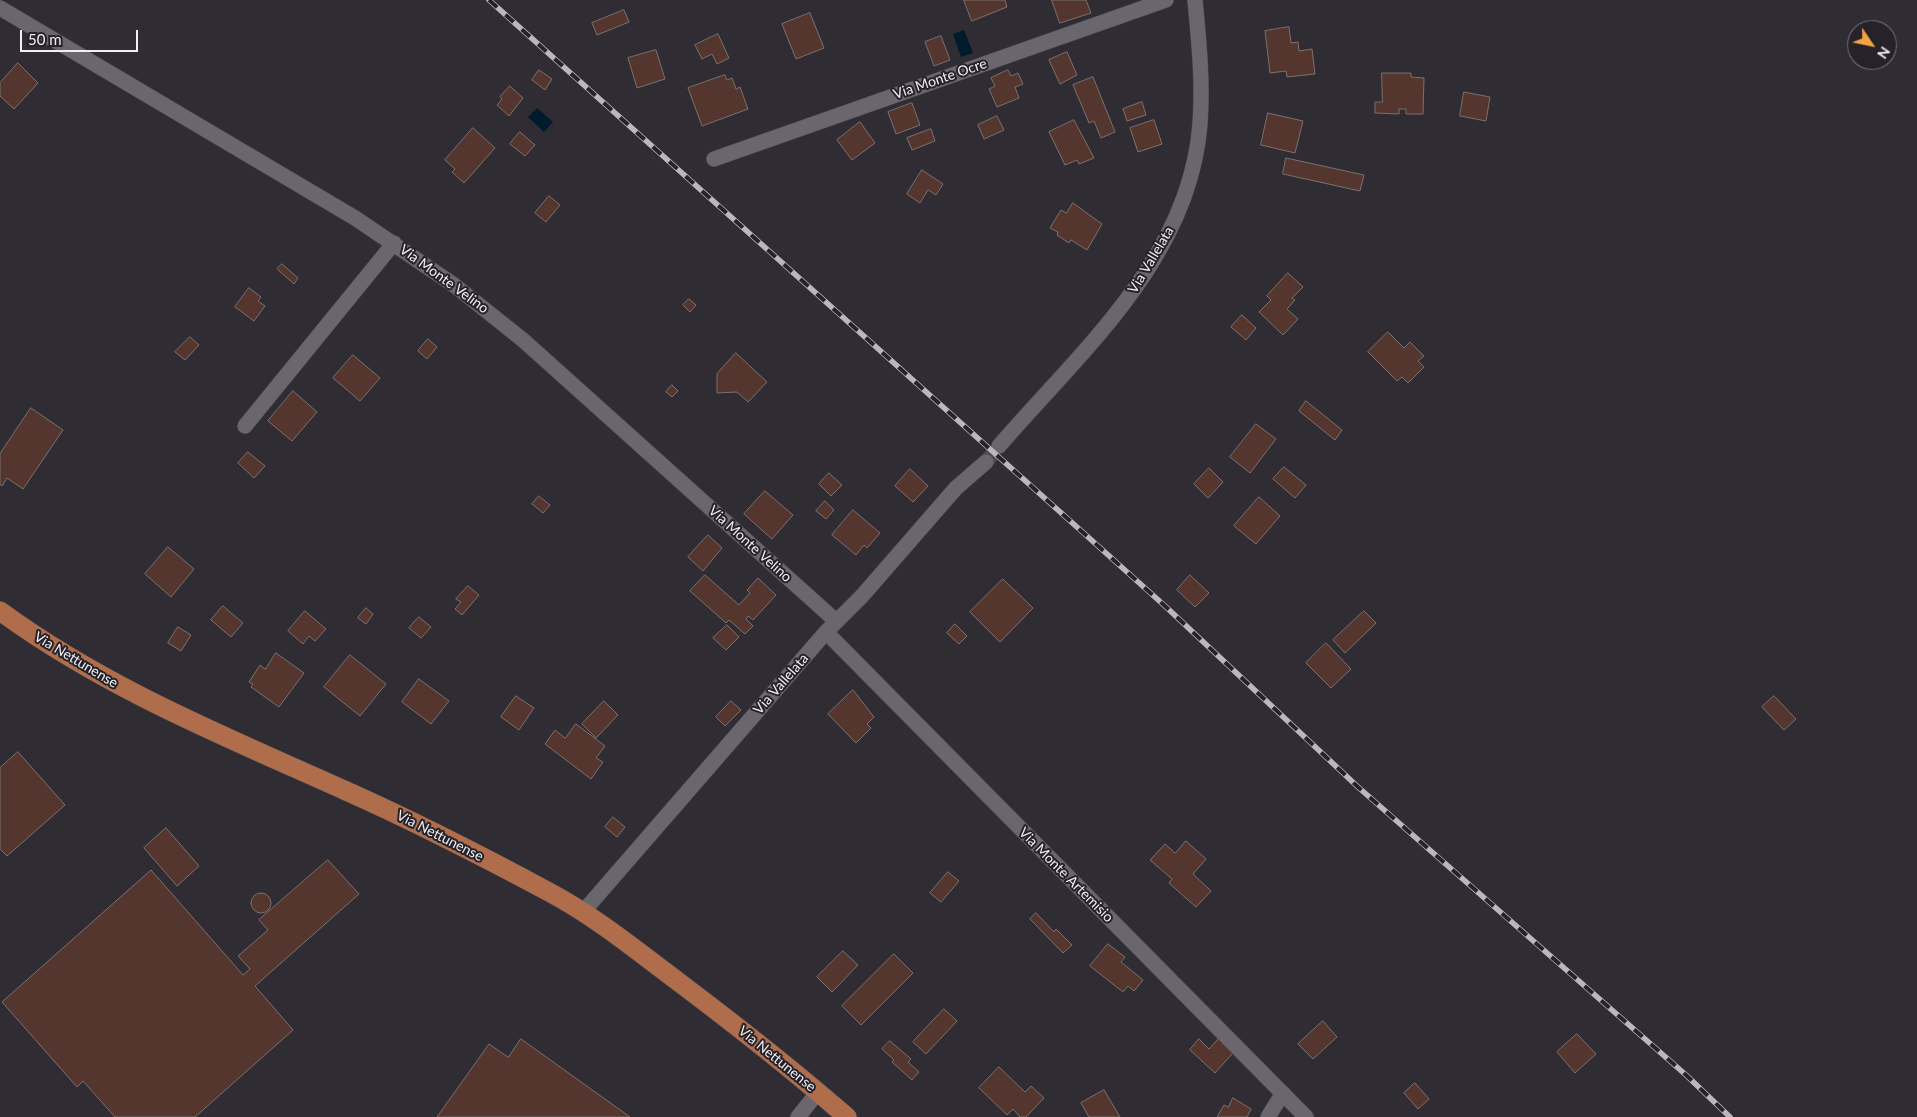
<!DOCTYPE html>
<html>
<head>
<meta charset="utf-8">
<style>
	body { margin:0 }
	#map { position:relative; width:1917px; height:1117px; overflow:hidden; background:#2f2c33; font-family:Lato,sans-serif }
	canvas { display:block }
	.north { position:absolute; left:1847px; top:20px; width:50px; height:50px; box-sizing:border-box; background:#252229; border:1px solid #77747a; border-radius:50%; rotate:124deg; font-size:14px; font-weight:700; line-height:20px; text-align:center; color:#f1eff4 }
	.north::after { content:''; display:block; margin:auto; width:18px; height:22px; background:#f3a442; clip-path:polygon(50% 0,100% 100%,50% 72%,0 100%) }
	.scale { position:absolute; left:20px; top:30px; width:118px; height:22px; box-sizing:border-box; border:2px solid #f1eff4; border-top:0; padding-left:6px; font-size:15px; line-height:18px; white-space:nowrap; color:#f1eff4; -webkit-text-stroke:4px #252229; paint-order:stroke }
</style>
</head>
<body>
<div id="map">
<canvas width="1917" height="1117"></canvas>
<div class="north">N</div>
<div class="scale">50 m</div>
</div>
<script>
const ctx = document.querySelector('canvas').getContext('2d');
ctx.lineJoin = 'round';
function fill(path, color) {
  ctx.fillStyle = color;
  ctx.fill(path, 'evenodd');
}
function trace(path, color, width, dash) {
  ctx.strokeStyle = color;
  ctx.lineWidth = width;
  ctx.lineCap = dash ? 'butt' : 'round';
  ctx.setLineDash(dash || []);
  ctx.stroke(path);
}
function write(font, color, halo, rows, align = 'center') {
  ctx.font = font + ' Lato,sans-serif';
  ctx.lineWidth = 4;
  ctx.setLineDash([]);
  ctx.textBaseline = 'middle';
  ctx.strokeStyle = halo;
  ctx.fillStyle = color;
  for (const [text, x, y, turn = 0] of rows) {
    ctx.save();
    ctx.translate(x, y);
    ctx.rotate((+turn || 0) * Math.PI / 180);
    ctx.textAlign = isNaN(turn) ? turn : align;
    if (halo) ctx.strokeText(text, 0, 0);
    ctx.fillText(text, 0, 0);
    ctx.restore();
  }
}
fill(new Path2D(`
	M 964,30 L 973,53 L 961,57 L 953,34 Z
	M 537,108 L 553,122 L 544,132 L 528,117 Z`), '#001b2b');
const building = new Path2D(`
	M 964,0 L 1005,0 L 1007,7 L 972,21 Z
	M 1052,0 L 1086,0 L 1091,13 L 1060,23 Z
	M 624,10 L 629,22 L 597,35 L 592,23 Z
	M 810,13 L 824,48 L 796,59 L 782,24 Z
	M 1289,27 L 1291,43 L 1298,42 L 1299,51 L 1312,49 L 1315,74 L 1287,77 L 1286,71 L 1270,73 L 1265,31 Z
	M 718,34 L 729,58 L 717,64 L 712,54 L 702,59 L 695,45 Z
	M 941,36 L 950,60 L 934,66 L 925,42 Z
	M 656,50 L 665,79 L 637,88 L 628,58 Z
	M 1067,52 L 1077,75 L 1060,84 L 1049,60 Z
	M 18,63 L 38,83 L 14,109 L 0,96 L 0,83 Z
	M 539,70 L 552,79 L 545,90 L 532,80 Z
	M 1008,70 L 1011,76 L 1018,73 L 1023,84 L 1015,87 L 1019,98 L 997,107 L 989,89 L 995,86 L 991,78 Z
	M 1382,73 L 1411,73 L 1411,77 L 1424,78 L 1423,114 L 1406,114 L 1406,109 L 1399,109 L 1399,114 L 1375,113 L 1375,102 L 1382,102 Z
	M 725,75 L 727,80 L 732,78 L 736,89 L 740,87 L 748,109 L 702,126 L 688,88 Z
	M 1093,77 L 1115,132 L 1101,138 L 1094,121 L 1089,123 L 1073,85 Z
	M 510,86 L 523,98 L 509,116 L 497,105 L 502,99 L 500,97 Z
	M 1464,92 L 1490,97 L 1486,121 L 1460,116 Z
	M 1142,102 L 1146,115 L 1127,121 L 1123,109 Z
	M 912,103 L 920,125 L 896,134 L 888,112 Z
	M 1268,113 L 1303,121 L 1295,153 L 1261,145 Z
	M 997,116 L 1004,130 L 984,139 L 978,125 Z
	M 1074,120 L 1094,158 L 1079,164 L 1077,160 L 1065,165 L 1049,132 Z
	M 1154,120 L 1162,144 L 1138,152 L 1130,128 Z
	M 860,122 L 875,143 L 852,160 L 837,140 Z
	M 473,128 L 495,148 L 464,183 L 452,172 L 455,169 L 445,160 Z
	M 931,129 L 935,141 L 912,150 L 907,138 Z
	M 520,132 L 535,145 L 525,156 L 510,144 Z
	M 1286,158 L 1364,175 L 1360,191 L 1283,174 Z
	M 922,170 L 943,184 L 936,195 L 928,190 L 920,203 L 907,194 Z
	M 549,196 L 560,205 L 546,222 L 535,213 Z
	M 1073,203 L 1102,224 L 1087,250 L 1071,240 L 1069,243 L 1057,235 L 1058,232 L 1050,228 L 1061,210 L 1066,213 Z
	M 282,264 L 298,278 L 294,284 L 277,269 Z
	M 1288,273 L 1303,287 L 1292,298 L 1295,300 L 1287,309 L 1298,319 L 1283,335 L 1259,312 L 1271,300 L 1267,296 Z
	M 249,288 L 261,297 L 258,301 L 265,306 L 254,321 L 235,307 Z
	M 689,299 L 696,305 L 690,312 L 683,305 Z
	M 1242,315 L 1256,328 L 1246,340 L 1231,327 Z
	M 1388,332 L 1404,348 L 1410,342 L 1424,356 L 1418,361 L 1424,367 L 1408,383 L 1402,377 L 1397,381 L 1368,352 Z
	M 190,337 L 199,345 L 185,360 L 175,352 Z
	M 428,339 L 437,347 L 427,359 L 418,351 Z
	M 736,353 L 767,382 L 748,402 L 737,392 L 717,393 L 717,374 Z
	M 353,355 L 380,378 L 360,401 L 333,378 Z
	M 672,385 L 678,391 L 672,397 L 666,392 Z
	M 293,391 L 317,412 L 292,441 L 268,421 Z
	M 1306,401 L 1342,430 L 1335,440 L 1299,411 Z
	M 31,408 L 63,430 L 23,489 L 7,478 L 2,486 L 0,484 L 0,454 Z
	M 1256,424 L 1276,439 L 1250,473 L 1230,457 Z
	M 248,452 L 265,466 L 254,478 L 238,463 Z
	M 1284,467 L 1306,485 L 1295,498 L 1273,479 Z
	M 1209,468 L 1223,482 L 1208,498 L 1194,484 Z
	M 910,469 L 928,486 L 913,502 L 895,486 Z
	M 829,473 L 842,485 L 831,496 L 819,484 Z
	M 765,491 L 793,515 L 772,539 L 744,514 Z
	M 539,496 L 550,505 L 543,513 L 532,504 Z
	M 1259,497 L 1280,516 L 1256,544 L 1234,526 Z
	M 825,501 L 834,510 L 826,519 L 816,511 Z
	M 853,510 L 880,533 L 867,548 L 864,545 L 856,555 L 832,535 Z
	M 708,535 L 722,548 L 703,571 L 688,557 Z
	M 168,547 L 194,569 L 171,597 L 145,574 Z
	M 705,575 L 739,605 L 750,593 L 747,590 L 758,578 L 776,595 L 753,620 L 748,616 L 746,619 L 753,626 L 745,634 L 729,620 L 726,623 L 690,591 Z
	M 1190,575 L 1209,593 L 1195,607 L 1177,590 Z
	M 1003,579 L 1033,608 L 1000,642 L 970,612 Z
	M 468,586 L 479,595 L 462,615 L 455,609 L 461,602 L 456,599 Z
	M 223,606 L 243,623 L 231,637 L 211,620 Z
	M 366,608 L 373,614 L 366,624 L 358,618 Z
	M 305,611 L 326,629 L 315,641 L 309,636 L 303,644 L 288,631 Z
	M 1364,611 L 1376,623 L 1345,653 L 1333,640 Z
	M 419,617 L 431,627 L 421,638 L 409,628 Z
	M 955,624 L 967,636 L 959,644 L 947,633 Z
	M 727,625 L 739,637 L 726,650 L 713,638 Z
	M 178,627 L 191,635 L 181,651 L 168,643 Z
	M 1326,643 L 1351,669 L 1331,688 L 1306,663 Z
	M 276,653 L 304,673 L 279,707 L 251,687 L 253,684 L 249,682 L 260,665 L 265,669 Z
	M 350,655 L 386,684 L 360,716 L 324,687 Z
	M 419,679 L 449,701 L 431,724 L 402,702 Z
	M 853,690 L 874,717 L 867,724 L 871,728 L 856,743 L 828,714 Z
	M 516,696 L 534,708 L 519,730 L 501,717 Z
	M 1774,696 L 1796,719 L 1784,730 L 1762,707 Z
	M 604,701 L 618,715 L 596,738 L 582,724 Z
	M 731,701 L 741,710 L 725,726 L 716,717 Z
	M 576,724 L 605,746 L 596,758 L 603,762 L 591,779 L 545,744 L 555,730 L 565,738 Z
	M 18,752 L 65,805 L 7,856 L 0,849 L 0,768 Z
	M 613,817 L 625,827 L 617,837 L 605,827 Z
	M 166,828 L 199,866 L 177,886 L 144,848 Z
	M 1186,841 L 1206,859 L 1193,874 L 1211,891 L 1196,907 L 1169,883 L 1172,879 L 1150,860 L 1165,844 L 1175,853 Z
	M 328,860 L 359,894 L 255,986 L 293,1030 L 195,1117 L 115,1117 L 83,1081 L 77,1087 L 2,1002 L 151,870 L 243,975 L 250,969 L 238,956 L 268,930 L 259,920 Z
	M 948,872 L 959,881 L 941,902 L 930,893 Z
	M251 903a10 10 0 1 1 20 0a10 10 0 1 1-20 0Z
	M 1036,913 L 1054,932 L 1056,929 L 1072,945 L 1063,953 L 1030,919 Z
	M 1108,944 L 1125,957 L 1121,962 L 1143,980 L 1134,991 L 1128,986 L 1123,992 L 1090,966 Z
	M 843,951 L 858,965 L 832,992 L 817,977 Z
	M 894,954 L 913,973 L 861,1025 L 842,1006 Z
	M 944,1009 L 957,1021 L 926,1054 L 913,1042 Z
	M 1323,1021 L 1337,1037 L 1313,1059 L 1298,1044 Z
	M 1577,1034 L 1596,1054 L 1575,1073 L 1557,1052 Z
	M 521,1039 L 630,1117 L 437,1117 L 489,1044 L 508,1057 Z
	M 1199,1039 L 1209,1049 L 1218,1039 L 1233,1053 L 1215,1073 L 1190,1050 Z
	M 890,1041 L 911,1059 L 908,1062 L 919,1072 L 912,1080 L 892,1062 L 894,1060 L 882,1049 Z
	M 999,1067 L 1025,1092 L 1031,1086 L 1044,1098 L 1026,1117 L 1020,1117 L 1013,1109 L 1007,1115 L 979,1088 Z
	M 1415,1083 L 1429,1099 L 1418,1109 L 1404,1093 Z
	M 1104,1090 L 1120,1117 L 1089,1117 L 1081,1103 Z
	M 1233,1098 L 1251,1109 L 1247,1117 L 1217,1117 L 1224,1105 L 1228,1107 Z`);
fill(building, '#55362e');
trace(building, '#7b716f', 1);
trace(new Path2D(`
	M 986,462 L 999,446`), '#4c4950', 15, [15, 8]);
const minor = new Path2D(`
	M 0,8 L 355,218 L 454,285 L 523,340 L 836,621
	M 714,159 L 1166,0
	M 245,426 L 394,243
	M 999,446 C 1081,351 1190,258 1200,124 C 1203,81 1199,43 1195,0
	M 826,632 L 1306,1117
	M 583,912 L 826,632 L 862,596 L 956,488 L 986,462
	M 798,1117 L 818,1092
	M 1268,1117 L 1283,1093`);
const major = new Path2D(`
	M 0,611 C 105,688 226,737 344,790 C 414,821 482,856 549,892 C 596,917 637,951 680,983 C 737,1026 793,1070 847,1117`);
trace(minor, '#4b494e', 16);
trace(major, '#4b494e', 20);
trace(minor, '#69666e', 15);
trace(major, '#af6d4c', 19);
const rail = new Path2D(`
	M 489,0 L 1165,606 L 1358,787 L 1686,1075 L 1730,1117`);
trace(rail, '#bab7bd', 5.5);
trace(rail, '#252229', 4, [11]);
write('14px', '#f1eff4', '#252229', [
	["Via Monte Ocre",940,79,-19],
	["Via Vallelata",1151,260,-59],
	["Via Monte Velino",444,279,36],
	["Via Monte Velino",750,544,42],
	["Via Nettunense",76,660,31],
	["Via Vallelata",781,684,-49],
	["Via Nettunense",440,836,27],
	["Via Monte Artemisio",1066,875,45],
	["Via Nettunense",777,1059,39]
]);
</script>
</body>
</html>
